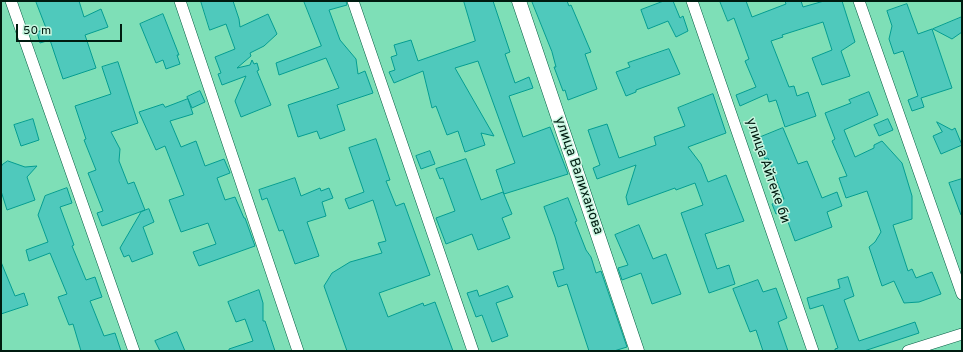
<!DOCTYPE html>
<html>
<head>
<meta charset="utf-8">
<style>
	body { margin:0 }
	#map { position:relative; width:963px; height:352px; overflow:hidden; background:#7edfb7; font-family:Overpass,sans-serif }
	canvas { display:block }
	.frame { position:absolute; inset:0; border:2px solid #001b10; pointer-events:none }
	.scale { position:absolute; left:16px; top:24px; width:106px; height:18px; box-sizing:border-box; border:2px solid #001b10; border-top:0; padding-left:5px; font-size:12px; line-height:14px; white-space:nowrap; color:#001b10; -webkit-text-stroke:3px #c8f5e0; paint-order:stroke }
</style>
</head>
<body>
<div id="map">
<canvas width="963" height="352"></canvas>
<div class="frame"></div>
<div class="scale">50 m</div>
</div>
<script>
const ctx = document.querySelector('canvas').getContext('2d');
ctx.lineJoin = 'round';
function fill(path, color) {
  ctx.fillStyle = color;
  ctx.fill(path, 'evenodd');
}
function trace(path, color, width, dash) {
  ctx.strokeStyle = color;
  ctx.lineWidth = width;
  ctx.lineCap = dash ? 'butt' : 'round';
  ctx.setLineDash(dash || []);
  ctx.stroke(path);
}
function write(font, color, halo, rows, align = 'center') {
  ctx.font = font + ' Overpass,sans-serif';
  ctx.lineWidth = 3;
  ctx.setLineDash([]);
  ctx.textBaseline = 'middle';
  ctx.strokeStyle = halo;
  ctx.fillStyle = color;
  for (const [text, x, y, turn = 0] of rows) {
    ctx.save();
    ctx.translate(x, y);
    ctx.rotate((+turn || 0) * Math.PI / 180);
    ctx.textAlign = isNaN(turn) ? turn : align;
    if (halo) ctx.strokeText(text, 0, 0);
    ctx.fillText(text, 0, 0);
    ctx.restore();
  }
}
const building = new Path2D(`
	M 36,1 L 79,1 L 84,17 L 101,9 L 108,27 L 85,35 L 96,68 L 63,79 L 50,40 L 40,43 L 37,32 L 46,29 Z
	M 201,1 L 233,1 L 239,19 L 240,27 L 268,14 L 277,34 L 264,46 L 250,53 L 251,56 L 237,68 L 250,65 L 252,60 L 254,64 L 257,63 L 259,70 L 257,71 L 271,105 L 241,117 L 235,101 L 246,76 L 222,85 L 218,74 L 221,73 L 215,57 L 235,49 L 226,24 L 210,30 Z
	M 304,1 L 346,1 L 347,5 L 329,10 L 340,40 L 356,59 L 358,74 L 365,71 L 373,93 L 337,105 L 345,130 L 320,139 L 317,131 L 298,137 L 288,105 L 339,88 L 326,58 L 279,75 L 276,63 L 321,46 Z
	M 464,1 L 493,1 L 510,52 L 505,54 L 515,83 L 529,77 L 533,88 L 509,96 L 523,137 L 550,127 L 568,174 L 504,194 L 496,170 L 515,163 L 478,61 L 455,68 L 494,136 L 481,133 L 485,145 L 465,152 L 458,131 L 447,135 L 436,106 L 432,108 L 423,71 L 394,83 L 389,72 L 395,70 L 391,57 L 397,55 L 394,45 L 411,40 L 418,61 L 475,41 Z
	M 532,1 L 567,1 L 569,6 L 571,5 L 591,52 L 585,54 L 597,89 L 568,100 L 565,90 L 563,91 L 554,67 L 556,67 L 552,52 Z
	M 664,1 L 673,1 L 680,18 L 683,16 L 688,31 L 676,37 L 668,21 L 648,29 L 641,10 Z
	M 720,1 L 746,1 L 752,17 L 786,4 L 785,1 L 801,1 L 803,7 L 824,1 L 842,1 L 855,42 L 841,51 L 850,76 L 822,85 L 812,58 L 832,50 L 823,22 L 782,35 L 783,37 L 771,41 L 789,87 L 794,86 L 797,96 L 808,92 L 816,116 L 785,127 L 776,100 L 769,102 L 767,94 L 740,106 L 736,95 L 756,87 L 745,61 L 749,59 L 734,18 L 728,21 Z
	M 907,4 L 918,34 L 932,29 L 952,88 L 921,98 L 924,107 L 912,111 L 908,100 L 918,96 L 903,51 L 894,54 L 889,39 L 892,26 L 887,11 Z
	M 163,14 L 179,55 L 177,55 L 180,64 L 166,69 L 163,60 L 156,63 L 140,24 Z
	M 962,17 L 962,32 L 952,39 L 933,29 Z
	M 669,49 L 680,74 L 636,90 L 636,92 L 626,96 L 616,72 L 630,67 L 628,63 Z
	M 118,62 L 138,123 L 111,132 L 120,149 L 119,161 L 128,184 L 134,182 L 145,210 L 102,226 L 97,213 L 103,211 L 88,173 L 96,170 L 84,140 L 86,139 L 75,106 L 111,94 L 102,67 Z
	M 200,91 L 205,102 L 192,108 L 187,97 Z
	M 869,92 L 878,115 L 844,130 L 855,157 L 874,148 L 874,145 L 882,141 L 902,163 L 912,196 L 912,219 L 893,225 L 908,271 L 912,269 L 916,278 L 932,272 L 941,294 L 919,302 L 904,303 L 894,281 L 882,286 L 869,247 L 875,242 L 881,232 L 867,191 L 846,198 L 839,178 L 847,176 L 832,141 L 835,139 L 825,113 L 851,103 L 849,100 Z
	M 713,94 L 726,133 L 688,147 L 701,164 L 708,182 L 726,175 L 744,221 L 705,234 L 717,269 L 729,265 L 735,284 L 709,293 L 681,213 L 703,205 L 695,183 L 676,190 L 675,188 L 628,205 L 626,197 L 636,165 L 597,179 L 593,168 L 600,165 L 588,130 L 607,124 L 619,158 L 656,145 L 654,137 L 685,126 L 678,108 Z
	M 188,99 L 193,114 L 170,121 L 181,147 L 196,141 L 205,166 L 224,159 L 230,173 L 217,178 L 225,200 L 235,197 L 244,218 L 245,218 L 255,246 L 199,266 L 193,252 L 216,244 L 208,223 L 181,232 L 169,200 L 184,195 L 165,146 L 156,150 L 139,112 L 163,104 L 165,107 Z
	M 33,119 L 39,140 L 21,146 L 14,125 Z
	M 888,119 L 893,130 L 879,136 L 874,125 Z
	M 937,122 L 952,130 L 955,128 L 962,145 L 941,154 L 933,136 L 942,132 Z
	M 783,128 L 798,164 L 807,161 L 822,198 L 837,192 L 842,206 L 827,212 L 832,227 L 795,241 L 784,211 L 776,214 L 772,204 L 784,199 L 768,158 L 765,159 L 756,139 Z
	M 376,139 L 390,180 L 386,181 L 396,206 L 404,203 L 430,275 L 379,293 L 388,317 L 423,303 L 424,306 L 435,302 L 453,351 L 347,351 L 324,286 L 332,273 L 350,262 L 382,253 L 378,243 L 386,241 L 373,200 L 349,209 L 345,199 L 364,192 L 349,148 Z
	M 430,151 L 435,164 L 421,169 L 416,156 Z
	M 466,159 L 481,200 L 503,192 L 512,214 L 502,218 L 510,238 L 478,250 L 472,234 L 446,244 L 436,218 L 455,211 L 443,178 L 440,179 L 436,169 Z
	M 8,161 L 25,167 L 37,166 L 27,177 L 35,200 L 7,210 L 1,191 L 1,168 L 2,165 Z
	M 295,178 L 301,196 L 320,188 L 321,191 L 329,188 L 333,198 L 322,202 L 326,216 L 307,222 L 319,256 L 295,264 L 283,230 L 279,231 L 267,198 L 262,200 L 259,190 Z
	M 962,179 L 962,215 L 961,215 L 949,183 Z
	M 67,188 L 72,203 L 60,207 L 74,245 L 72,246 L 86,280 L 95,277 L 102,297 L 90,301 L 104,336 L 115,333 L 121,351 L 81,351 L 73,324 L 69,325 L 58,297 L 67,294 L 50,253 L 29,261 L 26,250 L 48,242 L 38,215 L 45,196 Z
	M 568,198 L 577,221 L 575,222 L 586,250 L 591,257 L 596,273 L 601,271 L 627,347 L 614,351 L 589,351 L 567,284 L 558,287 L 553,272 L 564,269 L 555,237 L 544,207 Z
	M 149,209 L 154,222 L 143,227 L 153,254 L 132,262 L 129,255 L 124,257 L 120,248 L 141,212 Z
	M 639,225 L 653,259 L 666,254 L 681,294 L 652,304 L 641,273 L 622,280 L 618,268 L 628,265 L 615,235 Z
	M 1,262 L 15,296 L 24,293 L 28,305 L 1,314 Z
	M 848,277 L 854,296 L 844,300 L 859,341 L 915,322 L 919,333 L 864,351 L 835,351 L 835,349 L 838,348 L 823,305 L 810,309 L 807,298 L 840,288 L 838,280 Z
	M 758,280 L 763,292 L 776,288 L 787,318 L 778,322 L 788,351 L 763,351 L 756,330 L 750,332 L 733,289 Z
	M 508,286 L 513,297 L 496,303 L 508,336 L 492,342 L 482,315 L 476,317 L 467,293 L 477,290 L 479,296 Z
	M 259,290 L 263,303 L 263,321 L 265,321 L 275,351 L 229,351 L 229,349 L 253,341 L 245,319 L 236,322 L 228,302 Z
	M 177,332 L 185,351 L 160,351 L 155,341 Z`);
fill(building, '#4fc9bc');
trace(building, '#049d91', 1);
const minor = new Path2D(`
	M 11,1 L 134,351
	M 180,1 L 298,351
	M 353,1 L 473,351
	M 692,1 L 813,351
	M 859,1 L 962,294
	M 908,351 L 962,334`);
const tertiary = new Path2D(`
	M 519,1 L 637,351`);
trace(minor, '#055e44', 12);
trace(tertiary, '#055e44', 15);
trace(minor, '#fff', 11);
trace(tertiary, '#fff', 14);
write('14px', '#001b10', '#c8f5e0', [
	["улица Айтеке би",767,171,71],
	["улица Валиханова",578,176,71]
]);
</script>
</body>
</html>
